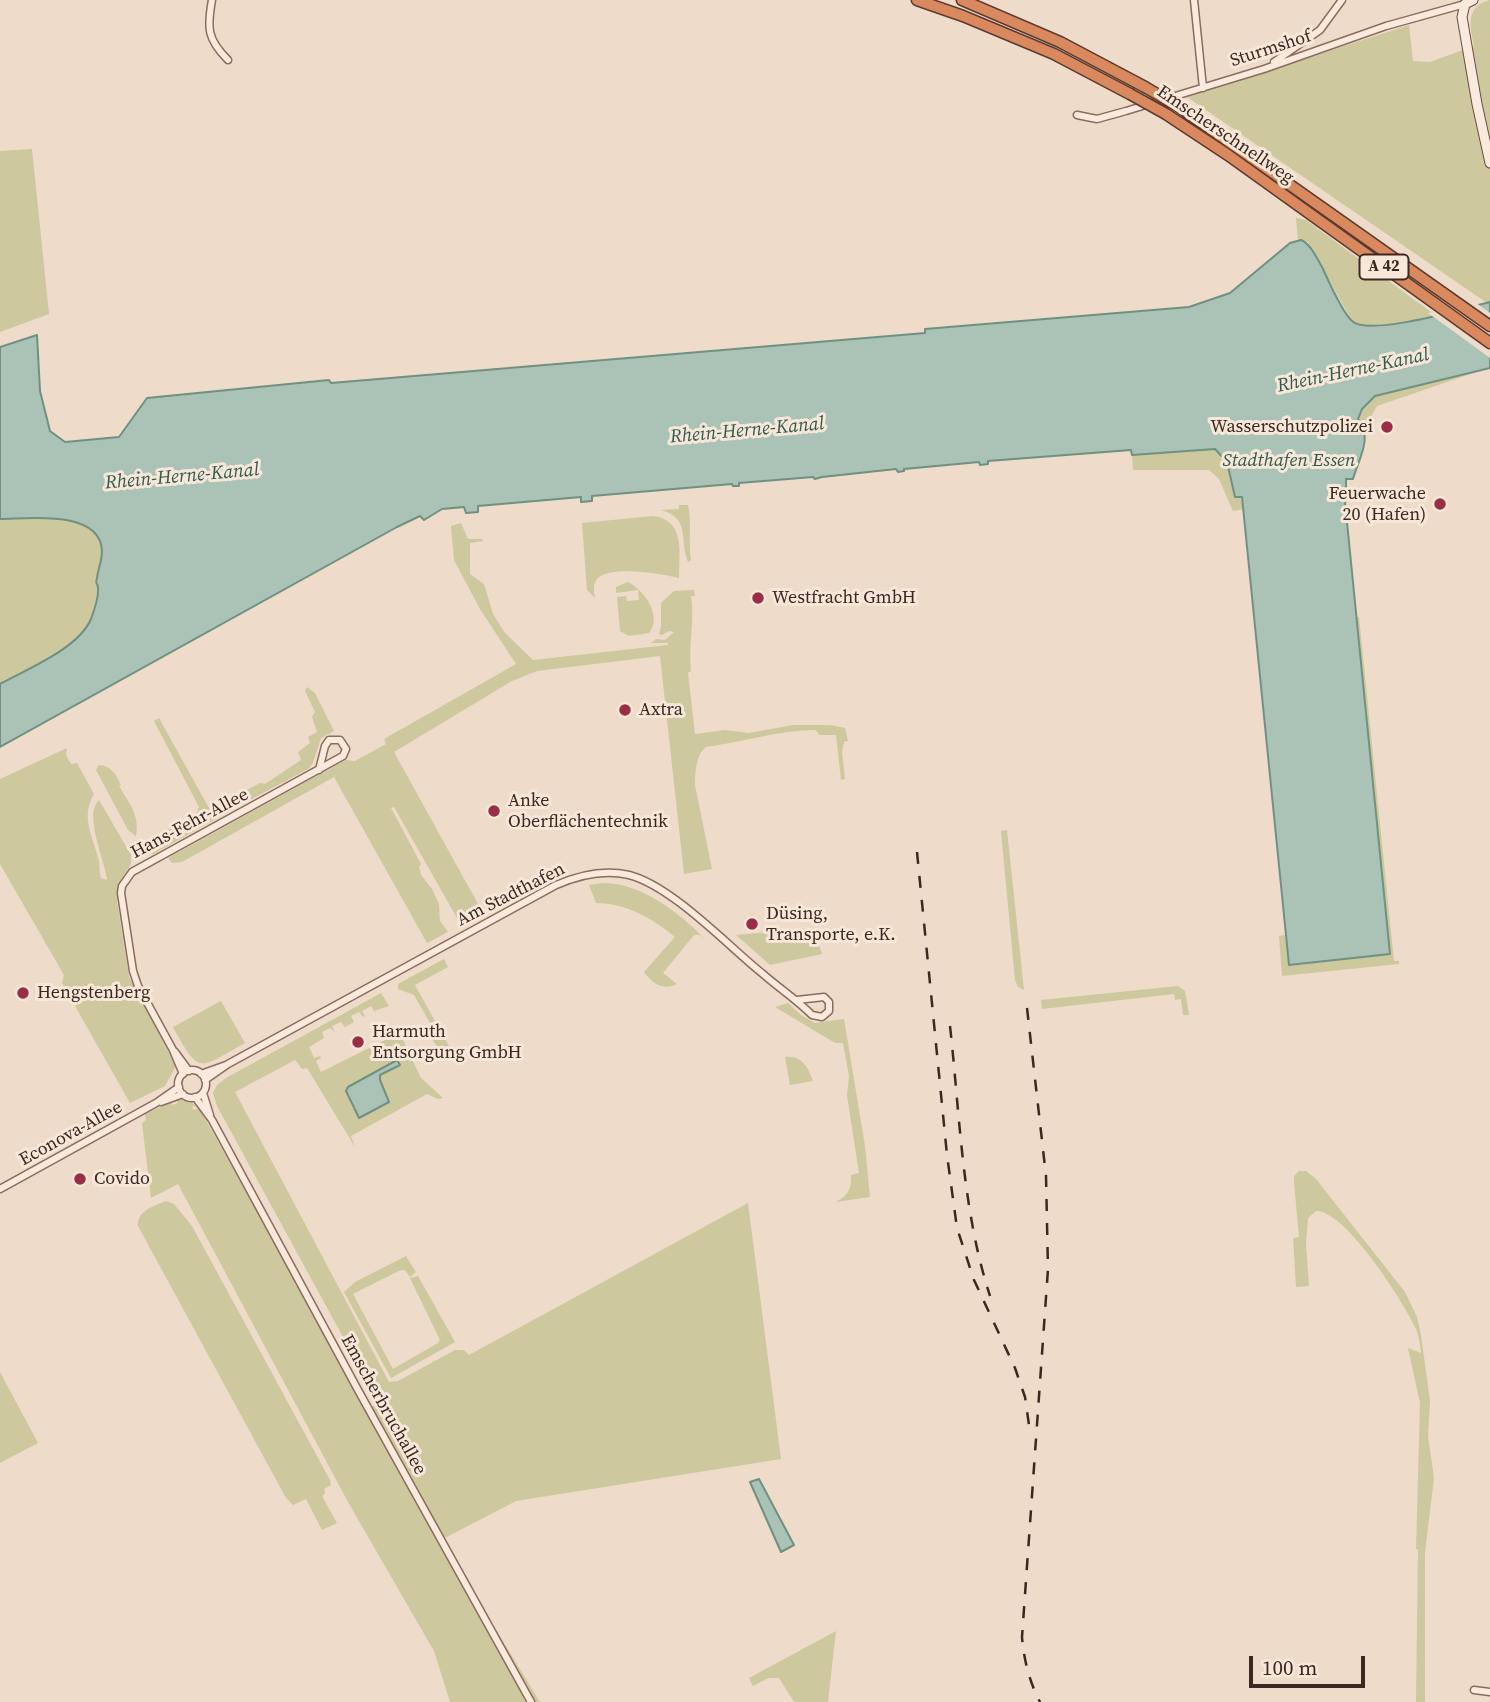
<!DOCTYPE html>
<html>
<head>
<meta charset="utf-8">
<style>
	body { margin:0 }
	#map { position:relative; width:1490px; height:1702px; overflow:hidden; background:#eedbc9; font-family:"Source Serif 4",serif }
	canvas { display:block }
	.scale { position:absolute; left:1249px; top:1656px; width:116px; height:32px; box-sizing:border-box; border:4px solid #3c2821; border-top:0; padding-left:9px; font-size:21px; line-height:24px; white-space:nowrap; color:#3c2821; -webkit-text-stroke:5px #f6e7d9; paint-order:stroke }
</style>
</head>
<body>
<div id="map">
<canvas width="1490" height="1702"></canvas>
<div class="scale">100 m</div>
</div>
<script>
const ctx = document.querySelector('canvas').getContext('2d');
ctx.lineJoin = 'round';
function fill(path, color) {
  ctx.fillStyle = color;
  ctx.fill(path, 'evenodd');
}
function trace(path, color, width, dash) {
  ctx.strokeStyle = color;
  ctx.lineWidth = width;
  ctx.lineCap = dash ? 'butt' : 'round';
  ctx.setLineDash(dash || []);
  ctx.stroke(path);
}
function write(font, color, halo, rows, align = 'center') {
  ctx.font = font + ' "Source Serif 4",serif';
  ctx.lineWidth = 6;
  ctx.setLineDash([]);
  ctx.textBaseline = 'middle';
  ctx.strokeStyle = halo;
  ctx.fillStyle = color;
  for (const [text, x, y, turn = 0] of rows) {
    ctx.save();
    ctx.translate(x, y);
    ctx.rotate((+turn || 0) * Math.PI / 180);
    ctx.textAlign = isNaN(turn) ? turn : align;
    if (halo) ctx.strokeText(text, 0, 0);
    ctx.fillText(text, 0, 0);
    ctx.restore();
  }
}
fill(new Path2D(`
	M 1490,0 L 1490,302 L 1487,303 L 1187,97 L 1409,25 L 1413,61 L 1430,62 L 1474,46 C 1470,27 1465,6 1490,0 Z
	M 32,149 L 49,314 L 0,332 L 0,151 Z
	M 1296,218 L 1306,220 L 1435,315 C 1411,320 1374,335 1352,321 L 1308,242 L 1298,240 Z
	M 1485,369 L 1377,406 L 1365,427 L 1358,419 L 1362,409 L 1375,396 Z
	M 1208,448 L 1215,449 L 1227,461 L 1235,497 L 1242,496 L 1244,509 L 1233,511 L 1219,479 L 1209,470 L 1133,470 L 1132,455 Z
	M 679,505 L 688,505 C 692,524 688,541 691,560 L 688,562 C 679,540 691,518 661,510 L 679,509 Z
	M 653,516 C 686,520 679,554 679,578 C 663,574 612,565 598,578 C 592,584 594,591 595,598 L 587,590 L 582,523 Z
	M 0,519 C 29,519 100,509 102,551 C 102,561 98,569 97,578 C 95,586 97,580 98,588 C 99,597 94,611 91,619 C 78,649 27,669 0,684 Z
	M 461,523 L 468,539 L 482,539 L 483,541 L 470,543 L 470,574 L 484,584 L 493,614 L 505,633 L 533,660 L 668,645 L 668,643 L 651,643 L 656,639 L 665,640 L 674,632 L 669,631 L 662,635 L 659,634 L 661,627 L 661,603 L 674,591 L 694,590 L 695,596 L 691,596 C 695,620 688,645 691,671 L 688,673 L 695,734 L 725,730 L 749,733 L 793,725 L 830,725 L 845,728 L 848,741 L 844,742 L 842,752 L 845,779 L 841,780 L 836,735 L 819,735 L 816,730 C 779,730 743,742 706,747 C 696,754 695,773 695,785 L 712,869 L 684,874 L 660,656 L 537,671 L 512,681 L 394,752 L 483,913 L 461,925 L 394,807 L 391,808 L 421,864 L 419,867 L 421,875 L 432,889 L 439,904 L 440,921 L 448,932 L 427,943 L 334,777 L 182,862 L 172,863 L 168,858 L 346,760 L 355,761 L 386,744 L 384,739 L 516,664 L 480,609 L 454,560 L 451,526 Z
	M 628,582 C 644,590 663,616 649,633 L 629,636 L 620,631 L 617,597 L 626,596 L 627,601 L 639,600 L 638,590 L 616,593 L 616,587 Z
	M 1357,617 L 1359,617 L 1394,961 L 1399,961 L 1399,964 L 1282,976 L 1279,936 L 1285,935 L 1289,966 L 1390,954 Z
	M 307,687 L 315,693 L 334,731 L 321,738 L 313,763 L 308,769 L 246,802 L 241,793 L 260,783 L 265,784 L 301,760 L 298,752 L 310,743 L 308,737 L 317,732 L 312,717 L 315,712 L 305,691 Z
	M 159,718 L 210,810 L 229,801 L 234,809 L 153,854 L 144,847 L 144,843 L 196,814 L 199,807 L 154,721 Z
	M 67,748 L 66,755 L 71,764 L 77,763 L 94,794 C 80,818 93,836 99,861 C 100,867 99,872 101,878 L 107,880 C 105,860 83,814 99,800 L 131,855 L 131,864 L 118,885 L 117,900 L 129,977 L 176,1066 L 165,1086 L 130,1103 L 62,983 L 64,975 L 0,864 L 0,779 Z
	M 99,765 C 110,765 117,775 121,785 L 119,786 C 129,803 140,815 136,836 L 128,830 L 96,770 Z
	M 1007,830 L 1024,990 L 1018,987 L 1015,980 L 1001,831 Z
	M 602,883 C 642,883 678,912 705,939 L 700,935 L 694,935 L 663,973 L 677,984 C 664,991 653,984 644,972 L 675,937 C 652,918 626,903 596,903 L 589,885 Z
	M 814,928 L 822,954 L 770,965 L 736,935 Z
	M 444,959 L 448,967 L 415,985 L 449,1046 L 444,1059 L 430,1035 L 430,1023 L 414,995 L 398,989 L 398,984 Z
	M 1178,986 L 1185,991 L 1189,1015 L 1183,1015 L 1181,999 L 1175,1000 L 1174,994 L 1042,1009 L 1041,1000 Z
	M 381,993 L 389,1006 L 374,1011 L 371,1006 L 362,1011 L 365,1016 L 363,1017 L 359,1012 L 351,1016 L 354,1022 L 345,1027 L 341,1022 L 332,1026 L 335,1032 L 330,1028 L 322,1032 L 324,1038 L 309,1047 L 314,1058 L 320,1056 L 321,1058 L 316,1061 L 321,1072 L 391,1037 L 386,1026 L 397,1027 L 421,1078 L 443,1098 L 438,1099 L 427,1094 L 351,1136 L 355,1147 L 307,1068 L 302,1069 L 295,1060 L 235,1092 L 389,1382 L 398,1381 L 455,1350 L 464,1350 L 469,1355 L 748,1203 L 781,1459 L 516,1501 L 441,1540 L 540,1702 L 450,1702 L 434,1651 L 348,1502 L 178,1184 L 151,1198 L 142,1123 L 146,1120 L 145,1114 L 171,1102 L 172,1105 L 178,1103 L 176,1100 C 183,1098 191,1101 197,1107 L 191,1106 L 194,1110 L 199,1108 L 368,1409 L 379,1403 L 217,1106 L 213,1093 L 217,1085 L 226,1078 ZM 397,1060 L 400,1065 L 380,1074 L 380,1080 L 353,1109 L 346,1091 L 348,1087 Z
	M 221,1001 L 245,1043 C 198,1069 200,1076 173,1027 Z
	M 788,1003 L 801,1015 L 815,1023 L 844,1019 L 865,1146 L 870,1197 L 836,1202 C 848,1196 852,1188 851,1175 L 859,1173 L 847,1095 L 849,1076 L 843,1043 L 835,1043 L 775,1007 Z
	M 785,1057 C 802,1055 808,1067 813,1081 L 790,1085 Z
	M 1299,1171 L 1306,1171 L 1316,1179 L 1405,1292 L 1417,1317 L 1421,1335 L 1430,1401 L 1428,1436 L 1434,1478 L 1425,1552 L 1425,1702 L 1416,1702 L 1418,1549 L 1416,1549 L 1420,1403 L 1408,1348 L 1421,1353 C 1420,1344 1419,1335 1415,1327 C 1403,1301 1345,1210 1316,1211 L 1308,1218 L 1306,1244 L 1309,1286 L 1296,1287 L 1293,1238 L 1299,1237 L 1294,1182 L 1294,1176 Z
	M 166,1201 L 174,1204 L 192,1226 L 330,1480 L 331,1485 L 324,1489 L 325,1493 L 322,1496 L 337,1523 L 322,1530 L 306,1499 L 293,1505 L 286,1498 L 138,1226 C 137,1211 153,1206 166,1201 Z
	M 406,1256 L 416,1272 L 410,1277 L 405,1270 L 399,1271 L 353,1294 L 393,1369 L 438,1343 L 440,1340 L 410,1278 L 418,1276 L 455,1342 L 391,1378 L 344,1292 L 355,1282 Z
	M 0,1372 L 38,1443 L 0,1463 Z
	M 836,1631 L 828,1702 L 794,1702 L 779,1678 L 769,1678 L 753,1686 L 749,1678 Z`), '#cdc89d');
const water = new Path2D(`
	M 1301,240 C 1310,243 1318,260 1323,269 C 1329,282 1342,312 1352,321 C 1369,337 1466,308 1490,302 L 1490,368 L 1375,396 L 1362,409 L 1358,419 C 1373,438 1359,458 1353,479 L 1346,479 L 1346,500 L 1345,502 L 1390,954 L 1289,965 L 1242,497 L 1235,497 L 1227,462 L 1215,449 L 1132,455 L 1131,450 L 988,461 L 988,464 L 980,465 L 979,462 L 904,469 L 904,471 L 898,472 L 896,469 L 822,477 L 815,479 L 813,477 L 739,483 L 739,486 L 733,486 L 732,484 L 592,496 L 592,501 L 581,502 L 581,497 L 478,506 L 478,512 L 466,513 L 464,507 L 442,509 L 424,520 L 420,516 L 397,527 L 0,747 L 0,684 C 27,669 78,649 91,619 C 94,611 99,597 98,588 C 97,580 95,586 97,578 C 98,569 102,561 102,551 C 100,509 29,519 0,519 L 0,347 L 37,335 L 40,391 L 50,431 L 65,442 L 119,437 L 147,398 L 329,380 L 331,383 L 925,333 L 925,329 L 1189,307 L 1230,293 L 1290,243 Z
	M 397,1060 L 400,1065 L 380,1075 L 380,1080 L 389,1102 L 359,1118 L 346,1091 L 348,1087 Z
	M 759,1479 L 794,1545 L 781,1552 L 750,1482 Z`);
fill(water, '#aac3b6');
trace(water, '#709182', 2);
fill(new Path2D(`
	M 1475,302 L 1490,313 L 1490,358 L 1428,313 Z`), '#eedbc9');
const street = new Path2D(`
	M 212,0 C 207,28 207,39 228,60
	M 1194,0 L 1203,88
	M 1274,62 L 1320,30 L 1342,0
	M 1077,115 L 1097,119 L 1126,111 L 1264,69 L 1386,26 L 1465,4
	M 175,1052 L 189,1071
	M178 1084a14 14 0 1 1 28 0a14 14 0 1 1-28 0Z
	M 183,1074 L 173,1050 L 138,986 L 133,971 L 121,893 L 122,886 L 132,872 L 343,756 L 346,749 L 340,740 L 329,740 L 325,746 L 319,770
	M 201,1074 L 226,1065
	M 205,1080 L 228,1064 L 556,885 C 579,875 604,869 629,875 C 672,886 728,946 763,974 C 779,988 797,1000 812,1015 L 822,1017 L 829,1011 L 829,1002 L 824,997 L 797,1000
	M 203,1093 L 210,1115
	M 195,1097 L 212,1120 L 358,1390 L 531,1702
	M 161,1102 L 183,1094
	M 0,1189 L 156,1103 L 179,1087
	M 1474,1690 L 1490,1692`);
const secondary = new Path2D(`
	M 1473,0 L 1465,4 L 1462,17 L 1477,104 L 1490,163`);
const highway = new Path2D(`
	M 917,0 L 963,16 L 1054,54 L 1130,94
	M 962,0 L 1060,42 L 1145,87
	M 1181,108 L 1490,326
	M 1166,114 L 1228,155 L 1490,343`);
trace(street, '#8b6c5e', 9);
trace(secondary, '#6d4d41', 11);
trace(highway, '#593b32', 13);
trace(street, '#f9eadd', 6);
trace(secondary, '#f9eadd', 9);
trace(highway, '#da885d', 10);
trace(new Path2D(`
	M 917,852 L 947,1155 L 957,1228 L 974,1280 L 1015,1368 L 1025,1397 L 1030,1432
	M 1027,1008 L 1046,1176 L 1048,1269 L 1022,1637 C 1024,1660 1029,1681 1040,1702
	M 950,1026 C 960,1116 962,1210 990,1296`), '#3c2821', 2.5, [12, 12]);
const highwayBridge = new Path2D(`
	M 1145,87 L 1181,108
	M 1130,94 L 1166,114`);
trace(highwayBridge, '#593b32', 13, []);
trace(highwayBridge, '#da885d', 10);
for (const [x, y, r, color] of [
	[1387,427,7,"#992f46"],
	[1440,504,7,"#992f46"],
	[758,598,7,"#992f46"],
	[625,710,7,"#992f46"],
	[494,811,7,"#992f46"],
	[752,924,7,"#992f46"],
	[23,993,7,"#992f46"],
	[358,1042,7,"#992f46"],
	[80,1179,7,"#992f46"]
]) {
  const dot = new Path2D();
  dot.arc(x, y, r, 0, 2 * Math.PI);
  ctx.fillStyle = color;
  ctx.fill(dot);
  trace(dot, '#f6e7d9', 2.5);
}
for (const [x, y, w] of [
	[1384,267,49]
]) {
  const box = new Path2D();
  box.roundRect(x - w / 2, y - 12.5, w, 25, 5);
  ctx.fillStyle = '#f6e7d9';
  ctx.fill(box);
  trace(box, '#3c2821', 2);
}
write('bold 16px', '#3c2821', null, [
	["A 42",1384,267]
]);
write('18px', '#3c2821', '#f6e7d9', [
	["Sturmshof",1271,49,-18],
	["Emscherschnellweg",1225,135,34],
	["Hans-Fehr-Allee",190,824,-28],
	["Am Stadthafen",511,895,-27],
	["Econova-Allee",71,1134,-29],
	["Emscherbruchallee",383,1405,61]
]);
write('18px', '#3c2821', '#f6e7d9', [
	["Wasserschutzpolizei",1373,427,"right"],
	["Feuerwache",1426,494,"right"],
	["20 (Hafen)",1426,515,"right"],
	["Westfracht GmbH",772,598],
	["Axtra",639,710],
	["Anke",508,801],
	["Oberflächentechnik",508,822],
	["Düsing,",766,914],
	["Transporte, e.K.",766,935],
	["Hengstenberg",37,993],
	["Harmuth",372,1032],
	["Entsorgung GmbH",372,1053],
	["Covido",94,1179]
], 'left');
write('italic 19px', '#315b4f', '#f6e7d9', [
	["Rhein-Herne-Kanal",1353,371,-12],
	["Rhein-Herne-Kanal",747,431,-5],
	["Stadthafen Essen",1289,461],
	["Rhein-Herne-Kanal",182,477,-5]
]);
</script>
</body>
</html>
